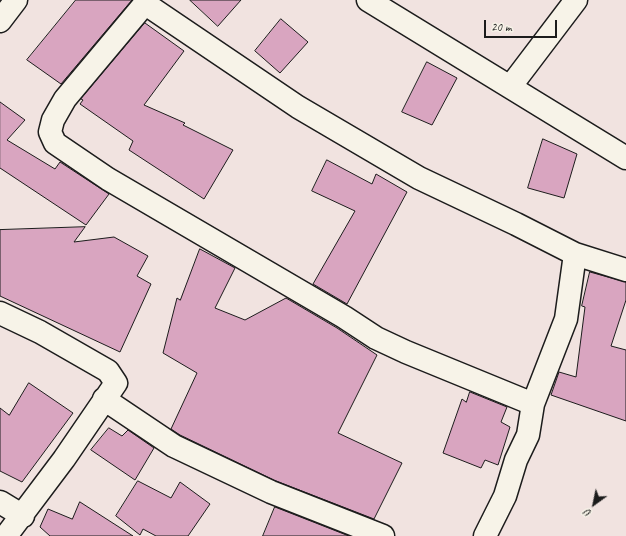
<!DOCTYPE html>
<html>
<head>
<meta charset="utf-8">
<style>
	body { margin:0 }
	#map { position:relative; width:626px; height:536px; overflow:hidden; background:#f1e3e0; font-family:Caveat,sans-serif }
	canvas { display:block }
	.north { position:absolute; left:574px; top:484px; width:40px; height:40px; -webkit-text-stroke:3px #f7f3e8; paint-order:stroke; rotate:213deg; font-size:11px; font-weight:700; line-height:16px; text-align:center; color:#1c1c1c }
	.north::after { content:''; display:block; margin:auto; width:14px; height:18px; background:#1c1c1c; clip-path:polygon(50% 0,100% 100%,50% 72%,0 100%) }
	.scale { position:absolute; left:484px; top:20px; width:73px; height:18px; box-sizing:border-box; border:2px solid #1c1c1c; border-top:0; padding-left:5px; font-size:12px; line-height:14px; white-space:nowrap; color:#1c1c1c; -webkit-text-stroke:3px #f7f3e8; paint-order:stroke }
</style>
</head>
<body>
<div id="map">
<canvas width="626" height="536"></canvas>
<div class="north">U</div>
<div class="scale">20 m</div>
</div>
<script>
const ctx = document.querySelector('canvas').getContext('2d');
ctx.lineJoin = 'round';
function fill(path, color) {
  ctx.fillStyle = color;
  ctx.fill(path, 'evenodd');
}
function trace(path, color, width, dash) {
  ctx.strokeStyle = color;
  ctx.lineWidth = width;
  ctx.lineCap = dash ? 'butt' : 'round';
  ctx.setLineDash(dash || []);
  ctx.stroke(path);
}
const building = new Path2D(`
	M 76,0 L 132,0 L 61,84 L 27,60 Z
	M 190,0 L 241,0 L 218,26 Z
	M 281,19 L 308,42 L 280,73 L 255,51 Z
	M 145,23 L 184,51 L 144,105 L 185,123 L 183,125 L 233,150 L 204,199 L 129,150 L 133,141 L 80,104 L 83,100 L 81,99 Z
	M 427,62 L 457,78 L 432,125 L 402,112 Z
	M 0,102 L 25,120 L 7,140 L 55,169 L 60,162 L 109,194 L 86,225 L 0,168 Z
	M 543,139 L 577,154 L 564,198 L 528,188 Z
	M 327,160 L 372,184 L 376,174 L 407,192 L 347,304 L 313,284 L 355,211 L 312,191 Z
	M 85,227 L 74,242 L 114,237 L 148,256 L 137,276 L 151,284 L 120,352 L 0,296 L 0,230 Z
	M 200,249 L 235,268 L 215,308 L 245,320 L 286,298 L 337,328 L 377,355 L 338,433 L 402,463 L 374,519 L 276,481 L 180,435 L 171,429 L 197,373 L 163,353 L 177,298 L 180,300 Z
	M 590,272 L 626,282 L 626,300 L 611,346 L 626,350 L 626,421 L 551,395 L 559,372 L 576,377 L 585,307 L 582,306 Z
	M 29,383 L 73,413 L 22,482 L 0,471 L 0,408 L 9,415 Z
	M 470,392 L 507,407 L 501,422 L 510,427 L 498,465 L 485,460 L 481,468 L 443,453 L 462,399 L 466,402 Z
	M 109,428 L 122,436 L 128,430 L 154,448 L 135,480 L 91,450 Z
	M 138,481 L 171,498 L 180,482 L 210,504 L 188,536 L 156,536 L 143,529 L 140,535 L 116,516 Z
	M 80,502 L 133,536 L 50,536 L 40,527 L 48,509 L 72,519 Z
	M 275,507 L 349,536 L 263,536 Z`);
fill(building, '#d9a5c0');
trace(building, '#1c1c1c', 1);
const minor = new Path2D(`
	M 148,0 L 65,99 L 53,120 L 50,132 L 55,143 L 108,179 L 344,317 L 376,338 L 406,352 L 533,404 L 528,435 L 516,460 L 505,496 L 485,536
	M 368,0 L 626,158
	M 144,3 L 298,107 L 419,178 L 516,224 L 575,254 L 566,319 L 533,404
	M 0,21 L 16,0
	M 510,87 L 576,0
	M 575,254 L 626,270
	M 0,313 L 40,332 L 108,371 L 116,383 L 64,459 L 6,536
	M 104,399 L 174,446 L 271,492 L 383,536
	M 0,502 L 23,516`);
trace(minor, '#1c1c1c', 25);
trace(minor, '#f7f3e8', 22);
</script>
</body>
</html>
